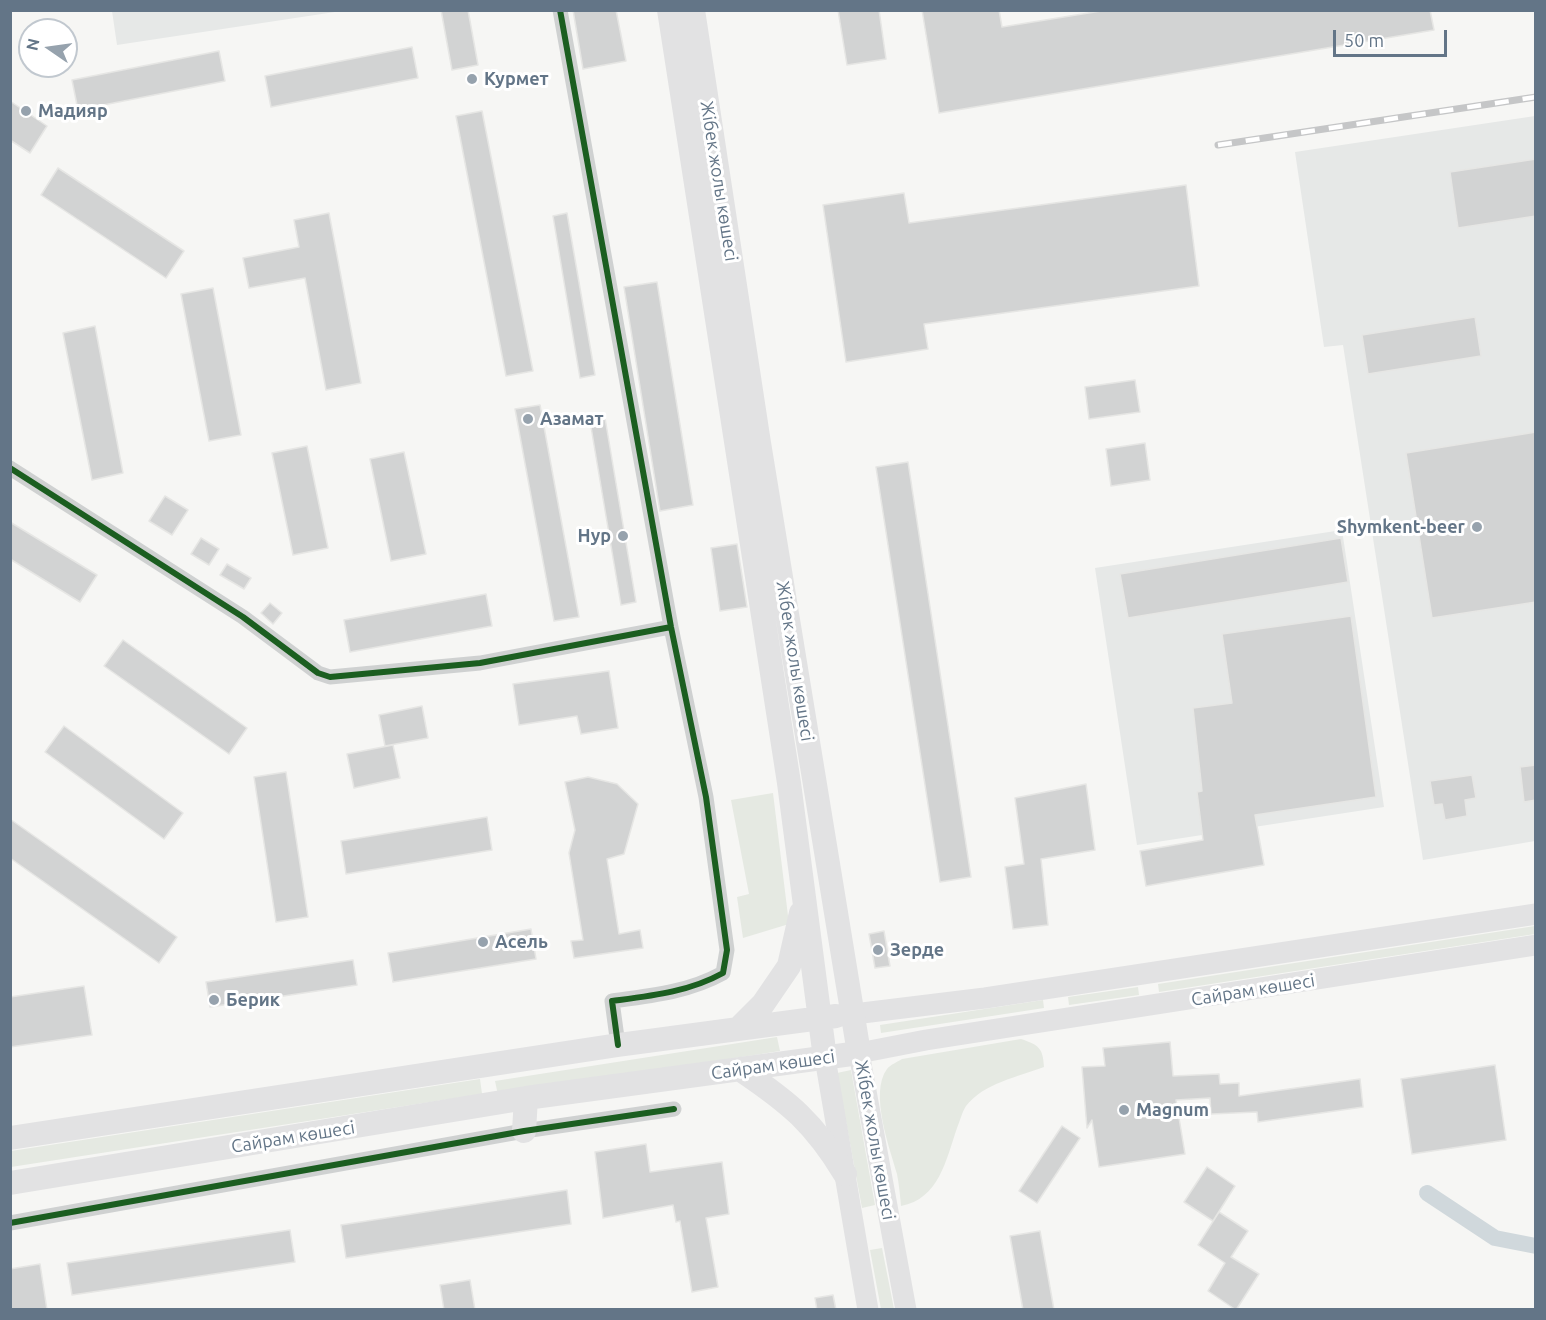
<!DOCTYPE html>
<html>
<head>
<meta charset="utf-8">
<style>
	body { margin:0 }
	#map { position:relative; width:1546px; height:1320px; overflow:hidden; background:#f6f6f4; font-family:Ubuntu,sans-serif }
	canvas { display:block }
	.frame { position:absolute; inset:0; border:12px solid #637587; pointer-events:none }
	.north { position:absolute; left:18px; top:18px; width:60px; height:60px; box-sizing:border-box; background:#fff; border:2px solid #c1c8cf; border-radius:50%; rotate:283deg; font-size:16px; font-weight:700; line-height:24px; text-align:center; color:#637587 }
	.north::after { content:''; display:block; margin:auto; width:21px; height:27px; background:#96a2ad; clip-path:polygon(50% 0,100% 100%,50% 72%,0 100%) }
	.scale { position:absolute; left:1333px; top:30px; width:114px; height:27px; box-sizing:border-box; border:3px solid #637587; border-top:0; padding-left:8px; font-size:18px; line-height:21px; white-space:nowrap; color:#637587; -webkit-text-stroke:4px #fff; paint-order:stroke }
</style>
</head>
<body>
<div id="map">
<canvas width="1546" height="1320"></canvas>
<div class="frame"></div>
<div class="north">N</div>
<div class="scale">50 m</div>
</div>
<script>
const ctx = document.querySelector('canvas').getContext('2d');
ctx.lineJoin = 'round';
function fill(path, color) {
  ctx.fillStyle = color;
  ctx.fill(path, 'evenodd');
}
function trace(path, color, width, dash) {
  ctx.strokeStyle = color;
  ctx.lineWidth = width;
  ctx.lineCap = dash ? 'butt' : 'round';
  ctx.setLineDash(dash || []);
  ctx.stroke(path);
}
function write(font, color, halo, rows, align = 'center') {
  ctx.font = font + ' Ubuntu,sans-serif';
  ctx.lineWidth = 6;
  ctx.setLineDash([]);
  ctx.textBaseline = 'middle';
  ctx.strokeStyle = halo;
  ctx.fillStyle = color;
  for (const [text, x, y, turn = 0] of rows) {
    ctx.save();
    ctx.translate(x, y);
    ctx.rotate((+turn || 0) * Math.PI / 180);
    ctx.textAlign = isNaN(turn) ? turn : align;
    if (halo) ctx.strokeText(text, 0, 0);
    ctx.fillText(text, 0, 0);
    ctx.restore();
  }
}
fill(new Path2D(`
	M 348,10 L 117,45 L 112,11 L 112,10 Z
	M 1535,116 L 1535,841 L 1423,860 L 1343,345 L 1324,347 L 1295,152 Z
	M 1342,530 L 1384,807 L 1137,845 L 1095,568 Z`), '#e6e8e7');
fill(new Path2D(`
	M 773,793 L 789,924 L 743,938 L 737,897 L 749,894 L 731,800 Z
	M 1535,926 L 1535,934 L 1159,992 L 1158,984 Z
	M 1138,987 L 1139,995 L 1069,1005 L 1068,997 Z
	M 1043,1000 L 1044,1008 L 881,1033 L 880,1025 Z
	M 777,1037 L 780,1051 L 498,1095 L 495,1081 Z
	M 1021,1039 C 1039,1045 1043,1048 1044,1067 C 1018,1077 984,1083 966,1106 C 962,1112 960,1121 957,1128 C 946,1160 939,1199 901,1206 C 900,1195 899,1184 897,1174 C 890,1149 869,1093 887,1069 C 890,1065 897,1062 902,1059 Z
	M 851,1070 L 875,1205 L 862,1208 L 837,1073 Z
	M 480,1079 L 482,1094 L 11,1167 L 11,1151 Z
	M 882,1248 L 894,1309 L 881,1309 L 870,1250 Z`), '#e5e9e2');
trace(new Path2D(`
	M 1427,1193 L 1495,1238 L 1536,1246`), '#d0d8dc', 16);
const building = new Path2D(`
	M 441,10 L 468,10 L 478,65 L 452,70 Z
	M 573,10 L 616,10 L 626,61 L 583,69 Z
	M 838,10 L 879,10 L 886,59 L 847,65 Z
	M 922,10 L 999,10 L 1002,27 L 1107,10 L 1430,10 L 1434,30 L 939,113 Z
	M 412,47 L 418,78 L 271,107 L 265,76 Z
	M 219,51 L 225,81 L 78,110 L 72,80 Z
	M 10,101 L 47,126 L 30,153 L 10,140 Z
	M 482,111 L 533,371 L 506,376 L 456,116 Z
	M 1536,159 L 1536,216 L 1458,228 L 1450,172 Z
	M 58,168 L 184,251 L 166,278 L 41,195 Z
	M 1186,185 L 1199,286 L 924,324 L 928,349 L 846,362 L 823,205 L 904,193 L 909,223 Z
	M 329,213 L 361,383 L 326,390 L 305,278 L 249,288 L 243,258 L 299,247 L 294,220 Z
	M 567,213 L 595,375 L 580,378 L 553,216 Z
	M 657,282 L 693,505 L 660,511 L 624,287 Z
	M 213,288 L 241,435 L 209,441 L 181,294 Z
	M 1475,317 L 1481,356 L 1368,374 L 1362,335 Z
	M 95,326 L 123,473 L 92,480 L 63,333 Z
	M 1135,380 L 1140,412 L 1089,419 L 1085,387 Z
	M 540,405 L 579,617 L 554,621 L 515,409 Z
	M 605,418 L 636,602 L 621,605 L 590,421 Z
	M 1536,432 L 1536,602 L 1432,618 L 1406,453 Z
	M 1145,443 L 1150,480 L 1111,486 L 1106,449 Z
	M 307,446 L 328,548 L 293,555 L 272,453 Z
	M 404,452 L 426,554 L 391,561 L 370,459 Z
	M 908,462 L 971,877 L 940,882 L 876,467 Z
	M 165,496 L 188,510 L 172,535 L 149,521 Z
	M 10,522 L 97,575 L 80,602 L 10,559 Z
	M 201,538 L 219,549 L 209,565 L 191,554 Z
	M 1341,538 L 1348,582 L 1128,618 L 1120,574 Z
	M 737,544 L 747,607 L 720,611 L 711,548 Z
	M 227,564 L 251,578 L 244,589 L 220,575 Z
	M 486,594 L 492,626 L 350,652 L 344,620 Z
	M 270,603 L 282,613 L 273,624 L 261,613 Z
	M 1351,616 L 1376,797 L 1255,815 L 1264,865 L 1146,886 L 1140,851 L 1203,840 L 1197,792 L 1202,791 L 1193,708 L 1232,703 L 1222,634 Z
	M 123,640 L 247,728 L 229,754 L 104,666 Z
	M 609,671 L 618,728 L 581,734 L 577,716 L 519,725 L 513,684 Z
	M 422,706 L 428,738 L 385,746 L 379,715 Z
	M 64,726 L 183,813 L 164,839 L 45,752 Z
	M 393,745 L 400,778 L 354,788 L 347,754 Z
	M 1536,765 L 1536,800 L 1524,802 L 1520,767 Z
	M 286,772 L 308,917 L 276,922 L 254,777 Z
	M 1472,775 L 1476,798 L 1465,800 L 1467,816 L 1445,820 L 1442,804 L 1434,805 L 1430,781 Z
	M 588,777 L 617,784 L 638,804 L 624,854 L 607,859 L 619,934 L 640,930 L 643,948 L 574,958 L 571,941 L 583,940 L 569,853 L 575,830 L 565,782 Z
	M 1086,784 L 1095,850 L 1041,859 L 1048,925 L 1013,929 L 1005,867 L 1024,864 L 1015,798 Z
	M 487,817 L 492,850 L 346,874 L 341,841 Z
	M 10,819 L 177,937 L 159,963 L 10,858 Z
	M 531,929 L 536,959 L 393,982 L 388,953 Z
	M 884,931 L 890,966 L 875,968 L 869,934 Z
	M 353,960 L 357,985 L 210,1007 L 206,982 Z
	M 84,986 L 92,1035 L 10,1047 L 10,997 Z
	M 1170,1042 L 1173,1076 L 1219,1074 L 1220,1084 L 1239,1083 L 1239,1096 L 1360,1079 L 1363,1107 L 1258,1122 L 1257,1112 L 1211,1114 L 1210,1098 L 1176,1100 L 1185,1154 L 1099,1167 L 1092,1120 L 1087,1128 L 1082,1067 L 1105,1066 L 1103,1048 Z
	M 1495,1065 L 1506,1140 L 1412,1154 L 1401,1079 Z
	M 1062,1126 L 1080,1138 L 1037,1203 L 1019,1191 Z
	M 646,1144 L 650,1172 L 722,1162 L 729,1214 L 706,1218 L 718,1287 L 692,1292 L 680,1221 L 676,1222 L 673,1205 L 603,1218 L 595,1152 Z
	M 1207,1167 L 1235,1186 L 1213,1221 L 1184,1202 Z
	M 567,1190 L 571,1224 L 346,1258 L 341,1225 Z
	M 1219,1212 L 1248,1231 L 1231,1257 L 1259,1274 L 1236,1310 L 1208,1291 L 1225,1263 L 1198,1245 Z
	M 290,1230 L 295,1262 L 72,1295 L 67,1263 Z
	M 1040,1231 L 1054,1310 L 1023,1310 L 1010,1236 Z
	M 40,1264 L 47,1310 L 10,1310 L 10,1269 Z
	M 470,1280 L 475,1310 L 444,1310 L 440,1285 Z
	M 833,1295 L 836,1310 L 817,1310 L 815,1298 Z`);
fill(building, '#d2d3d3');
trace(building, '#e6e6e4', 1.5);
trace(new Path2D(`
	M 560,10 L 671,627 L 706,797 L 727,950 L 723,973 C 689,992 650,996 612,1001 L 618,1045
	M 10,468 L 243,617 L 318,673 L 330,677 L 480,663 L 671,627
	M 10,1223 L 524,1131 L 674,1109`), '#cfd1d1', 15);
trace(new Path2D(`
	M 854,1014 L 985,998 L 1536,914
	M 825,1058 L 868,1310
	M 906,1310 L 859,1053 L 926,1040 L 1536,945`), '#e2e2e3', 21);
trace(new Path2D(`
	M 669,10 L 789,783 L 825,1058
	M 738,1029 L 763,1004 L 789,966 L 801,913
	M 741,1070 C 790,1103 814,1123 845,1174
	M 524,1131 L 526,1098
	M 10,1138 L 618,1045 L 836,1016
	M 10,1183 L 526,1098 L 859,1053 L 759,443 L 693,10`), '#e2e2e3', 24);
const rail = new Path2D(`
	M 1218,145 L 1536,97`);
trace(rail, '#c5c6c7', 7);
trace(rail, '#fff', 4.5, [14]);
trace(new Path2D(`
	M 560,10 L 671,627 L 706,797 L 727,950 L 723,973 C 689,992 650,996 612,1001 L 618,1045
	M 10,468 L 243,617 L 318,673 L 330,677 L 480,663 L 671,627
	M 10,1223 L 524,1131 L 674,1109`), '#1b5e20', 6);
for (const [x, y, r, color] of [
	[472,79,6,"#96a2ad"],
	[26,111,6,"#96a2ad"],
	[528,419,6,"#96a2ad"],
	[1477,527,6,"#96a2ad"],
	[623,536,6,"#96a2ad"],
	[483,942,6,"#96a2ad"],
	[878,950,6,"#96a2ad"],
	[214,1000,6,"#96a2ad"],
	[1124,1110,6,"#96a2ad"]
]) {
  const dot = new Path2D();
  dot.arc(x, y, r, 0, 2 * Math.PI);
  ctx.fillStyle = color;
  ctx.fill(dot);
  trace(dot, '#fff', 2);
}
write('bold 18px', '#637587', '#fff', [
	["Курмет",484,79],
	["Мадияр",38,111],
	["Азамат",540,419],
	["Shymkent-beer",1465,527,"right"],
	["Нур",611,536,"right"],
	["Асель",495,942],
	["Зерде",890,950],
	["Берик",226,1000],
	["Magnum",1136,1110]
], 'left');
write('18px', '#637587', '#fff', [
	["Жібек жолы көшесі",719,181,81],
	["Жібек жолы көшесі",795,661,81],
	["Сайрам көшесі",1253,990,-9],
	["Сайрам көшесі",773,1065,-8],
	["Сайрам көшесі",293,1137,-9],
	["Жібек жолы көшесі",875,1140,80]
]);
</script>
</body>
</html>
